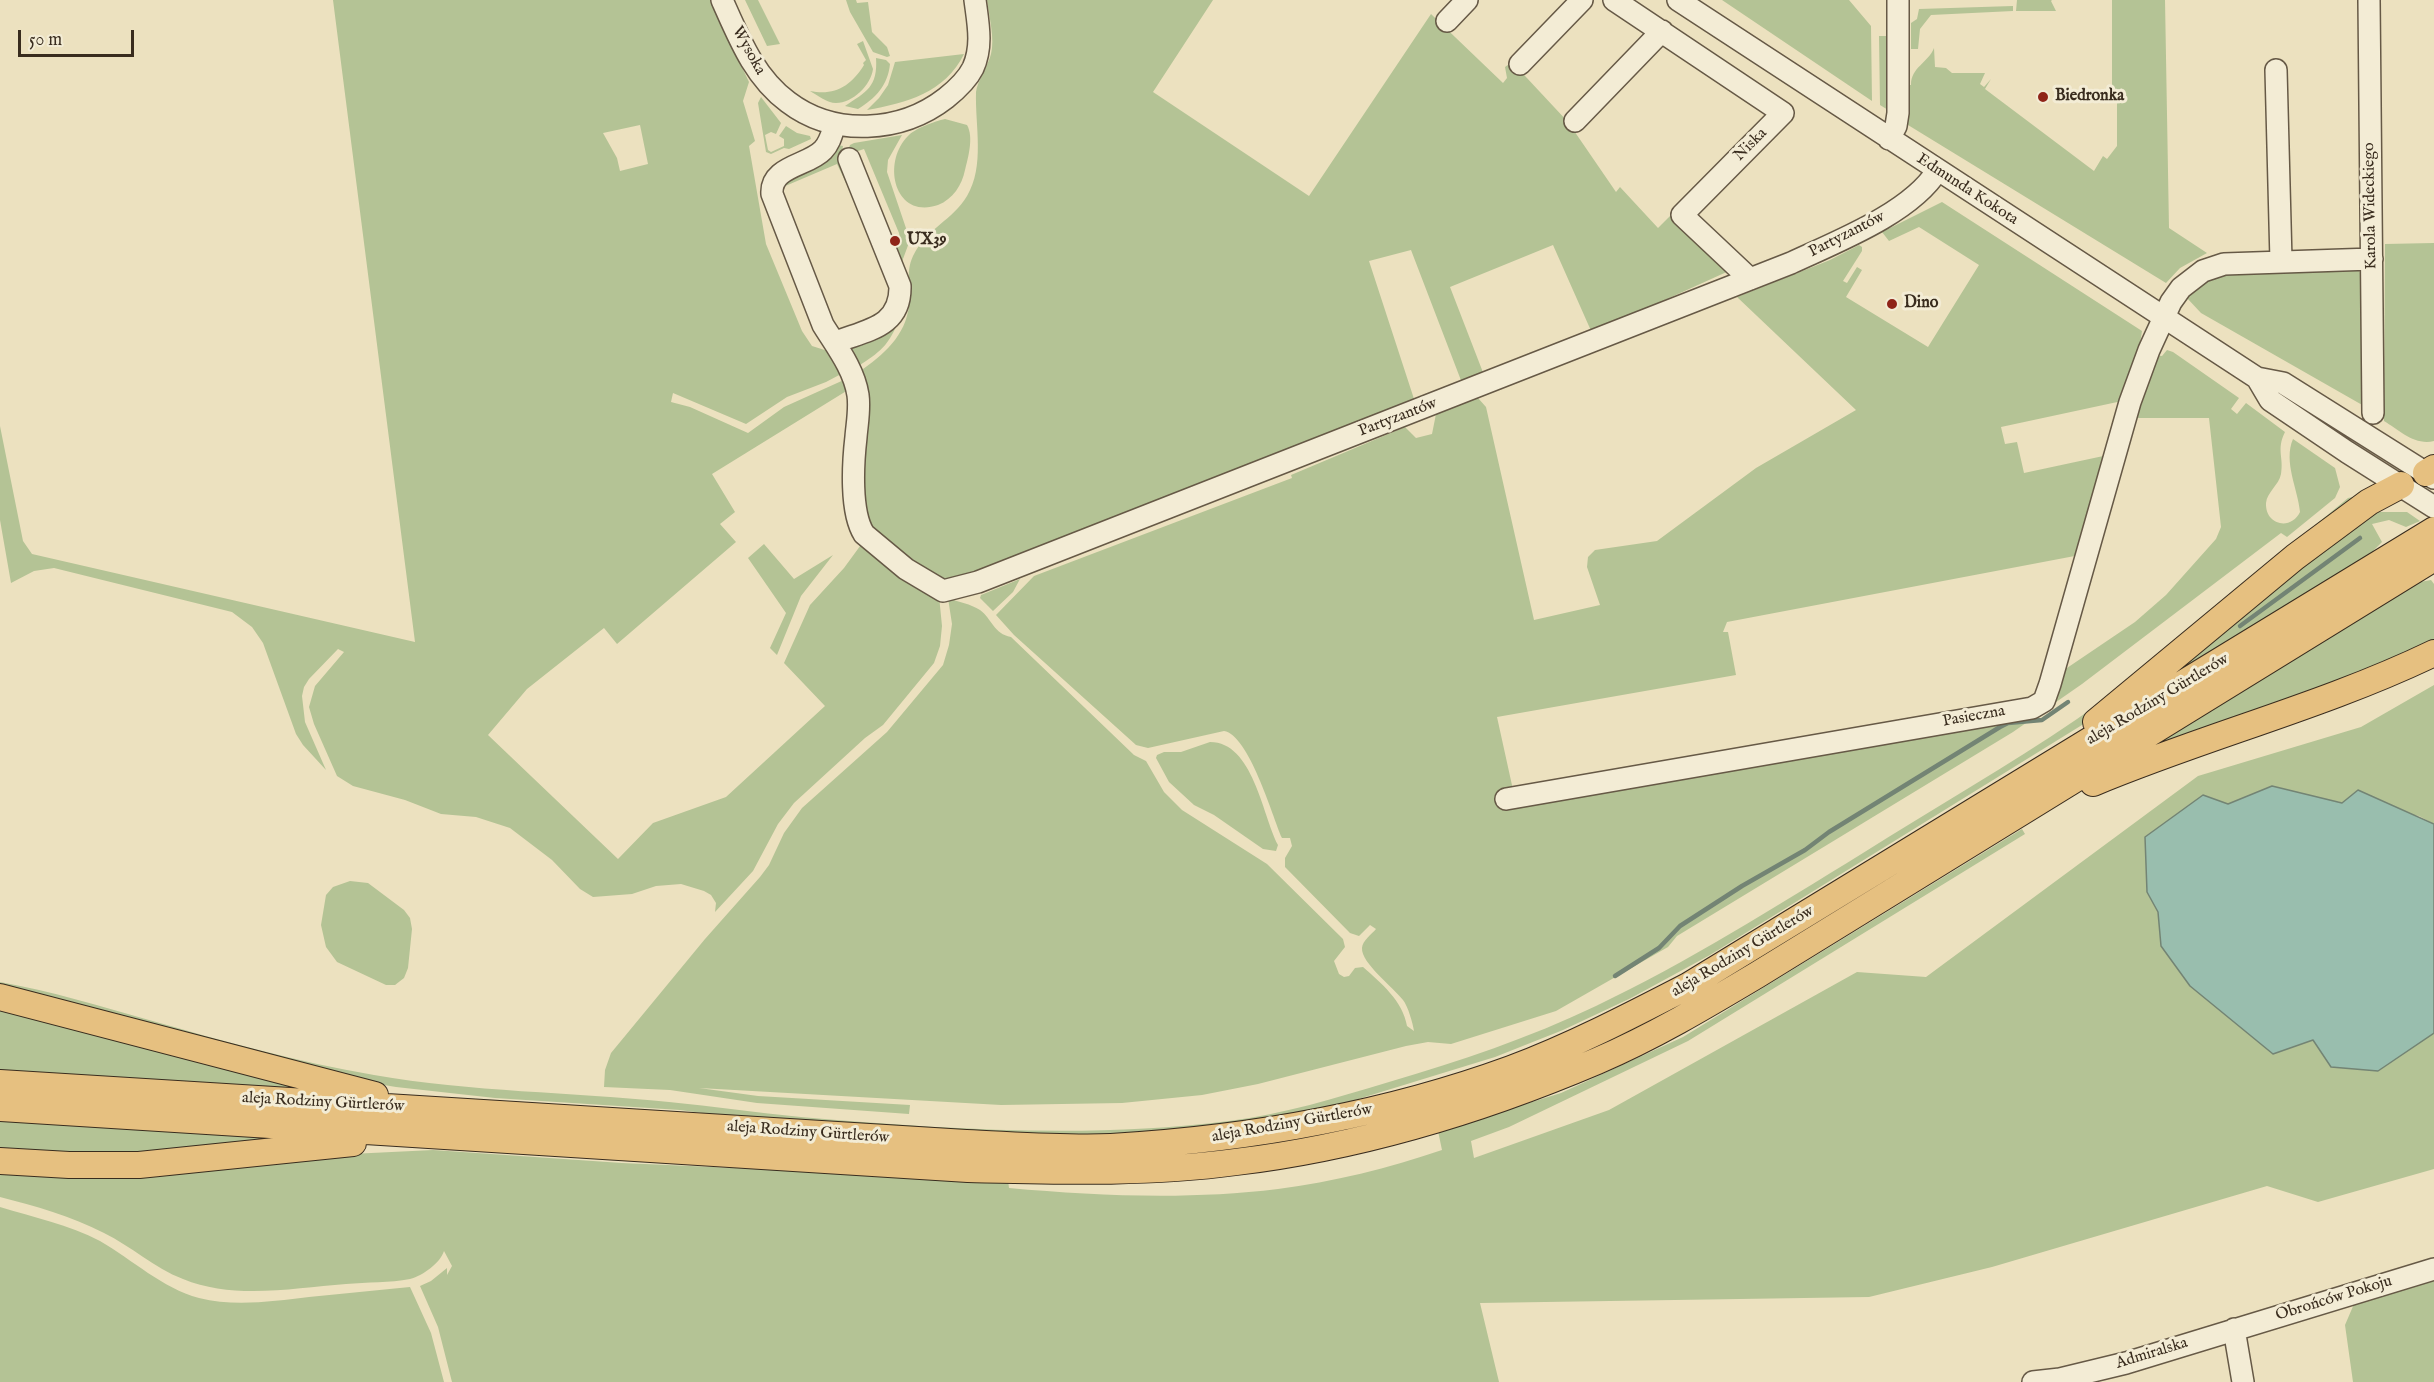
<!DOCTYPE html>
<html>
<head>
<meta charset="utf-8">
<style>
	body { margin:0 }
	#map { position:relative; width:2434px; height:1382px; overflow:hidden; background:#ece1bf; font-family:"IM FELL English",serif }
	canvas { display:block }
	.scale { position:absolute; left:18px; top:30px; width:116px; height:27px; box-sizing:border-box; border:3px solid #392c1e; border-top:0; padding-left:8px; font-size:18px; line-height:21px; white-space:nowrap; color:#392c1e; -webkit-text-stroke:4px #f3ecd5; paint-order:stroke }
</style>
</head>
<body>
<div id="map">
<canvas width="2434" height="1382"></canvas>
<div class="scale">50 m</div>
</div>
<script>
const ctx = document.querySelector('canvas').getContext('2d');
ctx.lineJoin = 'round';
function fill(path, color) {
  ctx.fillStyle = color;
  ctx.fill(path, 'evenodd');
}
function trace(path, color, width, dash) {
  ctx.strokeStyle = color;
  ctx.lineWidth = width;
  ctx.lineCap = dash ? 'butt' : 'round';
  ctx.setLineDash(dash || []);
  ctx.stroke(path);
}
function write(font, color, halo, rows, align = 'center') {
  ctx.font = font + ' "IM FELL English",serif';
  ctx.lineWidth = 6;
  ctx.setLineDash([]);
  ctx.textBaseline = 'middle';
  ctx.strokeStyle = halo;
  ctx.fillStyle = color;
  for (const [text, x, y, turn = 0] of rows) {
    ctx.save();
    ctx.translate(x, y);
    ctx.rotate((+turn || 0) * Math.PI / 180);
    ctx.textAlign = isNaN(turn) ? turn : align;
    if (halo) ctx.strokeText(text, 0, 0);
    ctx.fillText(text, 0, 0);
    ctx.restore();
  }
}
fill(new Path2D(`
	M 333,0 L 710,0 L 749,82 L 743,101 L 755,141 L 749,146 L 766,244 L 802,331 L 812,346 L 831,352 L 843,373 L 826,382 L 787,397 L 746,424 L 673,393 L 671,402 L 690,407 L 748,433 L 784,407 L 846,379 L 848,390 L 712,474 L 735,512 L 720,524 L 736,542 L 617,644 L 604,628 L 527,689 L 488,735 L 618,859 L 653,823 L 726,797 L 825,706 L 784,663 L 810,605 L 844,568 L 863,542 L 939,596 L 942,626 L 940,646 L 934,663 L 883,725 L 865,738 L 794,803 L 778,824 L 753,871 L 715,912 L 716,903 L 711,895 L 704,891 L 681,884 L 656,886 L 632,894 L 593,897 L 580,889 L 552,860 L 510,828 L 476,817 L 441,814 L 405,800 L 353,786 L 337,776 L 314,724 L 309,707 L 315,686 L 344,652 L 338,649 L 309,679 L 304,687 L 302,696 L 305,722 L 326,770 L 303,745 L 296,734 L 263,643 L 252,627 L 232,612 L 54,568 L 34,571 L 11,583 L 0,520 L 0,426 L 23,541 L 32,554 L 415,642 ZM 640,125 L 648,164 L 620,171 L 617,158 L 603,133 Z
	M 745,0 L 758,0 L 780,44 L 767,46 Z
	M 846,0 L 856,0 L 857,3 L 868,2 L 872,32 L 887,47 L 890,56 L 887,57 L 873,52 L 850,12 Z
	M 987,0 L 1213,0 L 1153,92 L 1309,196 L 1431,14 L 1503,83 L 1507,78 L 1505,67 L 1512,62 L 1568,122 L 1616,192 L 1620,187 L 1658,228 L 1671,215 L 1731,270 L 1592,333 L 1553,245 L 1450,287 L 1484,375 L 1462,383 L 1411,250 L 1369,261 L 1415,402 L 943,591 L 864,534 L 859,372 C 883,355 906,336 909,305 C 911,288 905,273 913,256 C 927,228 953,220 967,196 C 985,166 975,126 976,92 C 977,82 988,66 991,54 C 995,39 989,16 987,0 Z
	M 1722,0 L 1849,0 L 1871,26 L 1872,101 Z
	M 2017,0 L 2052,0 L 2051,1 L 2056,11 L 2016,11 Z
	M 2112,0 L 2165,0 L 2169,228 L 2207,253 L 2180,268 L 2166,283 L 1908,125 L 1907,85 L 1911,85 C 1911,67 1928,63 1934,48 L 1935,67 L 1946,68 L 1952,73 L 1985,73 L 1980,84 L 1984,87 L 1991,79 L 1985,89 L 2094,171 L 2103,156 L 2107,159 L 2117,146 L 2117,102 L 2112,102 Z
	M 2013,6 L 2013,11 L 1931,15 L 1920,29 L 1918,49 L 1911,49 L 1911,23 L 1917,19 L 1919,9 Z
	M 1879,36 L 1893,36 L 1893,113 L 1880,105 Z
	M 863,41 L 873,69 C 871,85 853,103 836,103 C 827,103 817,95 810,91 C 835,96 851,86 864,65 L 863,63 L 866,60 L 857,44 Z
	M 964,54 C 945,93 906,103 867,110 L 879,98 L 888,85 L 895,62 Z
	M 876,58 L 886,60 L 890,64 C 888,85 876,98 858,109 L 845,106 C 866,92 878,87 876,58 Z
	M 761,97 L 781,123 L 776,134 L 771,132 L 765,135 L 768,150 L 771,152 L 784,146 L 784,139 L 779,136 L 786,126 L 797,133 L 810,136 L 811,139 L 789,149 L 784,148 L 771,154 L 766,152 L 758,103 Z
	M 945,119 L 967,125 C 974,137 968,158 965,170 C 962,185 953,199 938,205 C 895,220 881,163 908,136 C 914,129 935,121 945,119 Z
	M 902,135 L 888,160 L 887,172 L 910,240 L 900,267 L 891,246 L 901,243 L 899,233 L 864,149 L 846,155 L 850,145 L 854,143 Z
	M 837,145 L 843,146 L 841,156 L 850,181 L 846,183 L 837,164 L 783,187 L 779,184 Z
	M 1942,202 L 2142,331 L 2139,350 L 2122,401 L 2001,427 L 2005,444 L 2017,442 L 2024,473 L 2108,455 L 2080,555 L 1727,622 L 1723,632 L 1728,632 L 1736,675 L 1497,717 L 1517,808 L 2009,717 L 2064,670 L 2135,622 L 2166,595 L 2216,539 L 2221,527 L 2209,418 L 2133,418 L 2155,355 L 2162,356 L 2167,350 L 2173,352 L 2239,398 L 2231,409 L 2237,414 L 2246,403 L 2285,432 C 2276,450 2284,457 2281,474 C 2279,485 2267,492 2266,503 C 2265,525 2291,531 2300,512 C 2298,489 2283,462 2293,439 L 2335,468 L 2340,487 L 2335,498 L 2287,537 L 2281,533 L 2082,684 L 2013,732 L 1677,936 L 1668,947 L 1556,1011 L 1451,1044 L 1428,1042 L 1406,1046 L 1258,1084 L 1202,1095 L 1122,1103 L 1001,1105 L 699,1088 L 758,1096 L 910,1105 L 909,1114 L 757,1103 L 670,1090 L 604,1087 L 605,1070 L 611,1053 L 705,939 L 760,877 L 769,865 L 784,833 L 802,808 L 887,732 L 943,665 L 949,645 L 952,624 L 948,598 C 958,602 971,604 980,610 C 992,619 994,634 1011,637 L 1134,755 L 1146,761 L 1164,792 L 1182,810 L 1267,864 L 1343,939 L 1345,947 L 1334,961 L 1339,974 L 1344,977 L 1349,976 L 1355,968 L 1363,967 C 1381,983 1403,1001 1407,1026 L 1414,1031 C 1413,1024 1408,1006 1403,1000 C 1393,987 1361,963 1362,948 C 1362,941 1372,934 1376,929 L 1370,925 L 1359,936 L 1350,933 L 1285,867 L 1285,858 L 1292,846 L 1290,838 L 1282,838 C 1272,815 1249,735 1224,731 L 1148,748 L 1136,745 L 1014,635 L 996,615 L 1034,576 L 1292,478 L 1291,475 L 1405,427 L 1416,438 L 1432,434 L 1436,414 L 1478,398 L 1486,407 L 1534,620 L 1600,605 L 1587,567 L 1588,557 L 1595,550 L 1657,541 L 1756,468 L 1856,410 L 1737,297 L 1830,260 L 1859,245 L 1862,247 L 1862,251 L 1843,281 L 1847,283 L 1857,267 L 1862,270 L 1846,297 L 1928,347 L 1979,265 L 1919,227 L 1889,241 L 1882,232 Z
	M 2434,243 L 2434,441 C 2415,446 2399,430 2384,421 L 2385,244 Z
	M 2357,267 L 2362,276 L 2364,406 L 2201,313 L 2186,297 L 2201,281 L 2222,272 Z
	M 899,319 C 889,346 880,352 857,367 L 849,347 Z
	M 2353,497 L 2358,500 L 2119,698 L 2082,725 L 1710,955 L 1631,998 L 1563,1030 L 1495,1057 L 1316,1112 L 1120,1138 L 769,1122 L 680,1110 L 495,1098 L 396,1087 L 360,1081 L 0,984 L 0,982 C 51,991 100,1006 149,1020 C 223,1041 298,1062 374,1075 C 472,1092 571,1092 669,1102 C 713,1106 757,1113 801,1117 C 943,1129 1087,1139 1229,1121 C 1284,1114 1336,1098 1389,1082 C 1460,1061 1529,1038 1596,1006 C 1688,962 1775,907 1863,853 C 1934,808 2008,766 2077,719 L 2108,697 L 2348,498 Z
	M 2374,510 L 2378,512 L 2407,512 L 2420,521 L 2406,527 L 2389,520 L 2372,524 L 2382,542 L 2373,551 L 2375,555 L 2155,689 L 2319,550 Z
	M 764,544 L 794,579 L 833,555 L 801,596 L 777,655 L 770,648 L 786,613 L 748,558 Z
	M 1020,579 L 1013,592 L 993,611 L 980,598 L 981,595 Z
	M 2417,579 L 2420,582 L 2431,580 L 2434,584 L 2434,646 L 2133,759 L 2206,709 Z
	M 2434,685 L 2434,824 L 2419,816 L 2317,798 L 2272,786 L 2228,804 L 2147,892 L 2158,912 L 2161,946 L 2313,1040 L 2414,1045 L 2434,1033 L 2434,1169 L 2318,1202 L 2267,1186 L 1992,1267 L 1869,1297 L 1480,1303 L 1499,1382 L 452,1382 L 438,1327 L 420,1286 L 431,1281 L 447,1268 L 447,1275 L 452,1266 L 444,1251 C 440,1263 424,1275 410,1279 C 390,1283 367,1282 346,1284 C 293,1288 234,1300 183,1279 C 154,1268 131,1246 104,1233 C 71,1216 35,1206 0,1197 L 0,1171 L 433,1150 L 622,1163 L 1008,1180 L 1009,1188 C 1098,1196 1189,1200 1278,1189 C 1333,1182 1389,1168 1442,1150 L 1438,1131 L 1561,1093 L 1683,1037 L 2022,829 L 2025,834 L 1688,1041 L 1509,1127 L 1471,1141 L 1474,1158 L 1609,1110 L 1857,972 L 1926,977 L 2198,776 L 2361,727 Z
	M 1210,742 C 1253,742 1262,814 1278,845 L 1276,851 L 1263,849 L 1214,815 L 1194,805 L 1169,782 L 1156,758 L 1157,755 L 1164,752 L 1181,752 Z
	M 350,881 L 368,883 L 404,910 L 410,918 L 412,929 L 408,968 L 404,978 L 395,985 L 386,985 L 337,962 L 326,947 L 321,925 L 326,895 L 333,887 Z
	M 0,1007 L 331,1090 L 0,1074 Z
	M 0,1117 L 336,1138 L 176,1153 L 0,1153 Z
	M 0,1207 C 33,1217 69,1225 100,1241 C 133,1260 162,1288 199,1298 C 235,1307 274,1301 309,1297 C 343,1294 376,1290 410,1287 L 431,1333 L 444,1382 L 0,1382 Z
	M 2434,1280 L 2434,1382 L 2353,1382 L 2345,1325 L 2354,1304 Z`), '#b4c395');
const water = new Path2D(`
	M 2272,786 L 2342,803 L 2358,790 L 2434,824 L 2434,1033 L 2378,1071 L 2331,1067 L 2313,1040 L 2273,1054 L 2190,986 L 2161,946 L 2158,912 L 2147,892 L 2145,837 L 2203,795 L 2228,804 Z`);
fill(water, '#99beae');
trace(water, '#738474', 1.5);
trace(new Path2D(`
	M 2240,626 L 2360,538
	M 1615,976 L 1659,948 L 1680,926 L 1742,886 L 1805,850 L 1829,832 L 2000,727 L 2008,723 L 2042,720 L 2068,702`), '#738474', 4.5);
const minor = new Path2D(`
	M 722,0 C 739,38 754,77 788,102 C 834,137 901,133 946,98 C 956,90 967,80 973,68 C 983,46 978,23 975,0
	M 1614,0 L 1783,113 L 1682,215 L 1750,279
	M 1678,0 L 2257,378 L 2283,383 L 2434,478
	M 2369,0 L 2373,413
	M 1447,21 L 1467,0
	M 1520,64 L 1582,0
	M 2276,70 L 2281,261
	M 1575,121 L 1662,31
	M 835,124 C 832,133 830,143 823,150 C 808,166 770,166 772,194 L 823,325 C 836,346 854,369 858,395 C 860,409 857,424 856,437 C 853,463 850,512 864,534 L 906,569 L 943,591 L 978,582 L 1791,263 C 1836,242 1911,213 1937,171
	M 1889,139 L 1896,126 L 1898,113 L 1898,0
	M 836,342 C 867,330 901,327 900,286 L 849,159
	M 2257,378 L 2270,400 L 2347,452 L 2434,507
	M 1506,799 L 2032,708 L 2044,701 L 2050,684 L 2130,402 L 2149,350 L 2171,302 L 2181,288 L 2203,271 L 2224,264 L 2372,259
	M 2234,1329 L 2243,1382
	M 2033,1382 L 2060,1379 L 2126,1363 L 2434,1269`);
const major = new Path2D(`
	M 2426,473 L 2434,468
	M 2096,722 L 2295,557 L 2369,502 L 2401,485
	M 2093,783 C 2205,736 2324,706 2434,653
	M 0,997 L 375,1095
	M 0,1083 L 966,1143 C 1014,1145 1063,1149 1111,1147 C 1248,1139 1382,1116 1511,1069 C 1572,1046 1630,1016 1688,986 L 2434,530
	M 0,1108 L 968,1169 C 1058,1171 1147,1174 1236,1162 C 1360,1147 1482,1110 1597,1061 C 1653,1037 1705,1006 1757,975 L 2434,558
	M 0,1161 L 69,1165 L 139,1165 L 353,1143`);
trace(minor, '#665946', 24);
trace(major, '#392c1e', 28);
trace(minor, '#f3ecd5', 21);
trace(major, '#e6c080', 26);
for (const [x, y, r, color] of [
	[2043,97,6,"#8f2418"],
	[895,241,6,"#8f2418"],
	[1892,304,6,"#8f2418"]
]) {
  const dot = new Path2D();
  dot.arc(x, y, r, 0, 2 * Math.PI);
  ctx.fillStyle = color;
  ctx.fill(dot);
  trace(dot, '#f3ecd5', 2);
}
write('16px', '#392c1e', '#f3ecd5', [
	["Wysoka",748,51,61],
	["Niska",1751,145,-45],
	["Edmunda Kokota",1967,190,33],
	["Karola Wideckiego",2371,206,-91],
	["Partyzantów",1847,235,-27],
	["Partyzantów",1398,418,-21],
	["aleja Rodziny Gürtlerów",2158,700,-31],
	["Pasieczna",1974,717,-10],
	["aleja Rodziny Gürtlerów",1743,952,-31],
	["aleja Rodziny Gürtlerów",323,1103,3],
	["aleja Rodziny Gürtlerów",1292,1124,-10],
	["aleja Rodziny Gürtlerów",808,1133,4],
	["Obrońców Pokoju",2334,1299,-17],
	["Admiralska",2152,1354,-17]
]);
write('bold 16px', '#392c1e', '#f3ecd5', [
	["Biedronka",2055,97],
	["UX39",907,241],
	["Dino",1904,304]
], 'left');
</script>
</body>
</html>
